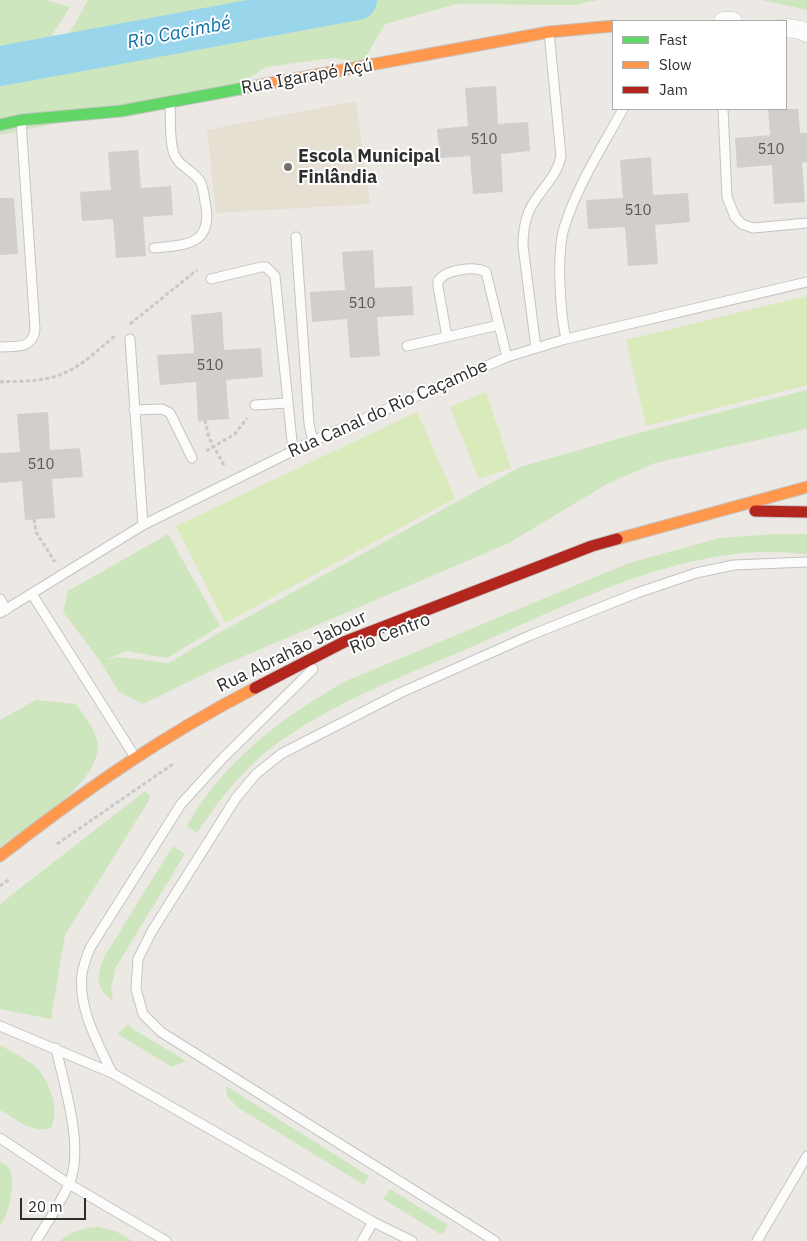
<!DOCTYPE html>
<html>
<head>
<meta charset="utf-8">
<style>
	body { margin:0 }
	#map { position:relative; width:807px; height:1241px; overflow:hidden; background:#ece8e4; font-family:"IBM Plex Sans",sans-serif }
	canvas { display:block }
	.legend { position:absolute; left:612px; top:20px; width:175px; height:90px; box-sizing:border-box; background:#fff; border:1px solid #ababab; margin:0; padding:6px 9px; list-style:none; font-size:15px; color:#2e2e2e }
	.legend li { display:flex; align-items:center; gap:10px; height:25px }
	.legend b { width:25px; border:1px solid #ababab }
	.scale { position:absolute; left:20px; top:1198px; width:66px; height:22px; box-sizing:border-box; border:2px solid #2e2e2e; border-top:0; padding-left:6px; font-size:15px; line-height:18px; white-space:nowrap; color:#2e2e2e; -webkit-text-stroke:4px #fff; paint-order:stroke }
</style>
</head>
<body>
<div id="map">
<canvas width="807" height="1241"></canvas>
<ul class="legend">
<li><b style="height:6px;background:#63d668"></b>Fast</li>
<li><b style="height:6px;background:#ff974d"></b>Slow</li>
<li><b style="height:6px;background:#b3261e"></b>Jam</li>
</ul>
<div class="scale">20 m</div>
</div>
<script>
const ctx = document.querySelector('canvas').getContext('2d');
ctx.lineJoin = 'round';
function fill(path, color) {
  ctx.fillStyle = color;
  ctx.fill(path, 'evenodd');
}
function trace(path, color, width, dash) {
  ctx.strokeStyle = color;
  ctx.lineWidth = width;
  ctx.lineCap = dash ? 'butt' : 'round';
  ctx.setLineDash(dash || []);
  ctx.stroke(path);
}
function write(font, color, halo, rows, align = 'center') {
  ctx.font = font + ' "IBM Plex Sans",sans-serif';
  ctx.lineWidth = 4;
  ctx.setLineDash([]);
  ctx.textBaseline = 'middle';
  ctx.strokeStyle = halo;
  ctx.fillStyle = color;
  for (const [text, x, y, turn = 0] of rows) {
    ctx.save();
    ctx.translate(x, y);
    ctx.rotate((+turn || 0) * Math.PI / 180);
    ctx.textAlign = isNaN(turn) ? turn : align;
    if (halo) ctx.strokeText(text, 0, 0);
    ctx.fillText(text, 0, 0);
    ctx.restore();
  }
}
fill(new Path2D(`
	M 356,101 L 370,204 L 216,213 L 207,130 Z`), '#e6e0d3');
fill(new Path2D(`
	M 0,0 L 46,0 L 70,7 L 49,40 L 0,48 Z
	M 88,0 L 598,0 L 575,5 L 457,4 L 385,24 L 363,62 L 333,58 L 266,67 L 237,86 L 0,135 L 0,58 L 63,45 Z
	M 762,0 L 807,0 L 807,10 Z
	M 807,390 L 807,429 L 655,463 L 607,484 L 509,543 L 221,666 L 143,704 L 119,692 L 101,662 L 63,612 L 68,591 L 168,534 L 220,626 L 167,658 L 126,651 L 106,660 L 119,657 L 169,663 L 215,635 L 520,467 L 638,433 Z
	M 778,534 L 807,534 L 807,554 C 783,552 759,551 735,554 C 642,565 554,611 469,648 C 401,677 331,703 271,748 C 241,772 218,801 197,833 L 187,826 C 223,761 282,717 346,681 L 629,563 L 719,538 Z
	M 36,700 L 76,704 C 83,714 92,725 96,737 C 111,777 28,827 0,847 L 0,720 Z
	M 145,791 L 151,797 L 65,935 L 51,1019 L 0,1009 L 0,904 Z
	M 173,846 L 185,854 L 116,967 L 111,988 L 113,1001 C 95,988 96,977 104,957 Z
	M 128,1024 L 133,1029 L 186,1061 L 172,1067 L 124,1038 L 118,1033 Z
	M 0,1045 C 10,1051 21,1056 31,1063 C 48,1075 61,1109 51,1128 C 32,1134 17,1120 0,1110 Z
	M 226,1086 L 369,1176 L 364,1185 L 237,1107 L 227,1096 Z
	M 0,1161 L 9,1167 C 16,1180 10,1215 0,1225 Z
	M 390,1189 L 448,1225 L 442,1235 L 383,1199 Z
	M 98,1227 L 116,1231 L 132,1241 L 60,1241 C 72,1231 83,1228 98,1227 Z`), '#cee6be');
fill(new Path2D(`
	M 807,296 L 807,385 L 646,426 L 626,340 Z
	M 486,392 L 511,468 L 479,479 L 450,407 Z
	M 417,412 L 455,498 L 225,623 L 176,526 Z`), '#d9eabb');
trace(new Path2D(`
	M 0,66 L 357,0`), '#99d6ec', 40);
fill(new Path2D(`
	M 496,86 L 498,124 L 528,122 L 530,151 L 501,154 L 503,192 L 473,194 L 470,156 L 440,158 L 437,129 L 468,126 L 465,88 Z
	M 768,109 L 798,109 L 800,133 L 807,133 L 807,162 L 802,163 L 805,202 L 774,204 L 772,165 L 737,168 L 735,138 L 770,135 Z
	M 138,150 L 141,188 L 171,186 L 173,215 L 143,217 L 146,256 L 116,258 L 113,219 L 82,221 L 80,192 L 111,190 L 108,152 Z
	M 651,157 L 653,195 L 688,193 L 690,222 L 655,225 L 658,264 L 628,266 L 625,227 L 588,229 L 586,200 L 623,198 L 620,160 Z
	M 0,198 L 14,198 L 18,254 L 0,255 Z
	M 373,250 L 375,288 L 412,286 L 414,315 L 377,317 L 380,356 L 350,358 L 347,319 L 312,322 L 310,292 L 345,290 L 342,252 Z
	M 222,312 L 224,350 L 261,348 L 263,377 L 226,380 L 229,419 L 198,421 L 196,382 L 160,385 L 157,355 L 194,353 L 191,315 Z
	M 48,412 L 50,450 L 80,448 L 83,477 L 52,479 L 55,518 L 25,520 L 22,481 L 0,483 L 0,453 L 20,452 L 17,414 Z`), '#d1cecb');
const lane = new Path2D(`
	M 723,109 L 727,197 L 735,217 L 742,224 L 753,228 L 807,223
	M 296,237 L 309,424 L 313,441
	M 154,248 C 183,245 212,246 206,207 C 204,199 204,188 200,181 C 193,170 179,167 174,154 C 169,140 171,120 170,105
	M 211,279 L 261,267 L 266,267 L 275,276 L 293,451
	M 447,337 L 438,287 L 438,281 C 446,269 475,266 486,272 L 499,325
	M 130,339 L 143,525
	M 566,339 C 560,312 556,251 565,225 C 578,184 603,146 623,109
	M 407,346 L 499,325 L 507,357
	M 0,347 C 17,346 33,349 35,329 L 21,121
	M 536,348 L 523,246 C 523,234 524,223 529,211 C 538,191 557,178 561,156 L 549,32
	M 255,405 L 287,403
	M 134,410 L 162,409 L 170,413 L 192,458
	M 32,594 L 135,757
	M 0,599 L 6,610
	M 0,613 L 143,525 L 313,441 L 507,357 L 566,339 L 807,282
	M 0,1026 L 112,1073 L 373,1222 L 412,1241
	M 112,1073 C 98,1043 78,1009 82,974 C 83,966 87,956 90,948 L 181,804 L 223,758 L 313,669
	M 0,1138 L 69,1184 L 166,1241
	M 36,1241 C 47,1223 60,1204 69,1184 C 85,1148 64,1086 56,1048
	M 362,1241 L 373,1222
	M 495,1241 L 161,1032 L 143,1014 L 136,989 L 138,959 L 152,931 L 236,798 L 256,774 L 281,754 L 400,693 L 531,635 L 637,593 L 696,573 L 734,565 L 807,562
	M 757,1241 L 807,1156`);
const street = new Path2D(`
	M 723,21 L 733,21
	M 786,28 L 801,30 L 807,33`);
const fast = new Path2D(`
	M 0,125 L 21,120 L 121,111 L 261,85`);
const slow = new Path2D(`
	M 261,85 L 549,32 L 613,26
	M 617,539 L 807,487
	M 0,856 C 82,792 162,736 255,688`);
const jam = new Path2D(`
	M 755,511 L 807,512
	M 255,688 L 344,642 L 592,546 L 617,539`);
trace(lane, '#c5c4c5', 11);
trace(street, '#c5c4c5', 19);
trace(fast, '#c5c4c5', 13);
trace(slow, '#c5c4c5', 13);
trace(jam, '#c5c4c5', 13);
trace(new Path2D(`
	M 130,324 L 197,270
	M 0,382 C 20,381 43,382 62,374 C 82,366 99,349 116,335
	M 205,420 L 209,438 L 225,467
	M 206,451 L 235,434 L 247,418
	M 34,519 L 36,532 L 55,562
	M 57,844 L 173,764
	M 0,886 L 10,879`), '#c9c9c8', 3, [4, 2.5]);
trace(lane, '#fcfcfb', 9);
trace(street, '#fcfcfb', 18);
trace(fast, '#63d668', 11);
trace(slow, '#ff974d', 11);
trace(jam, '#b3261e', 11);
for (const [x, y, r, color] of [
	[288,167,5,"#706f6e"]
]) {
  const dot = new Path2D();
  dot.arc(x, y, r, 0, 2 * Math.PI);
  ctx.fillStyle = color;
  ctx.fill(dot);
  trace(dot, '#fff', 2);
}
write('15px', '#585857', null, [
	["510",484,140],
	["510",771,150],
	["510",638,211],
	["510",362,304],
	["510",210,366],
	["510",41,465]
]);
write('18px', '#2e2e2e', '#fff', [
	["Rua Igarapé Açú",307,77,-10],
	["Rua Canal do Rio Caçambe",388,409,-24],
	["Rio Centro",390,634,-21],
	["Rua Abrahão Jabour",292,652,-26]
]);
write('bold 18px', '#2e2e2e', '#fff', [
	["Escola Municipal",298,157],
	["Finlândia",298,178]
], 'left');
write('italic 19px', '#0d6fa3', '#fff', [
	["Rio Cacimbé",179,33,-11]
]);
</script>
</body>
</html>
